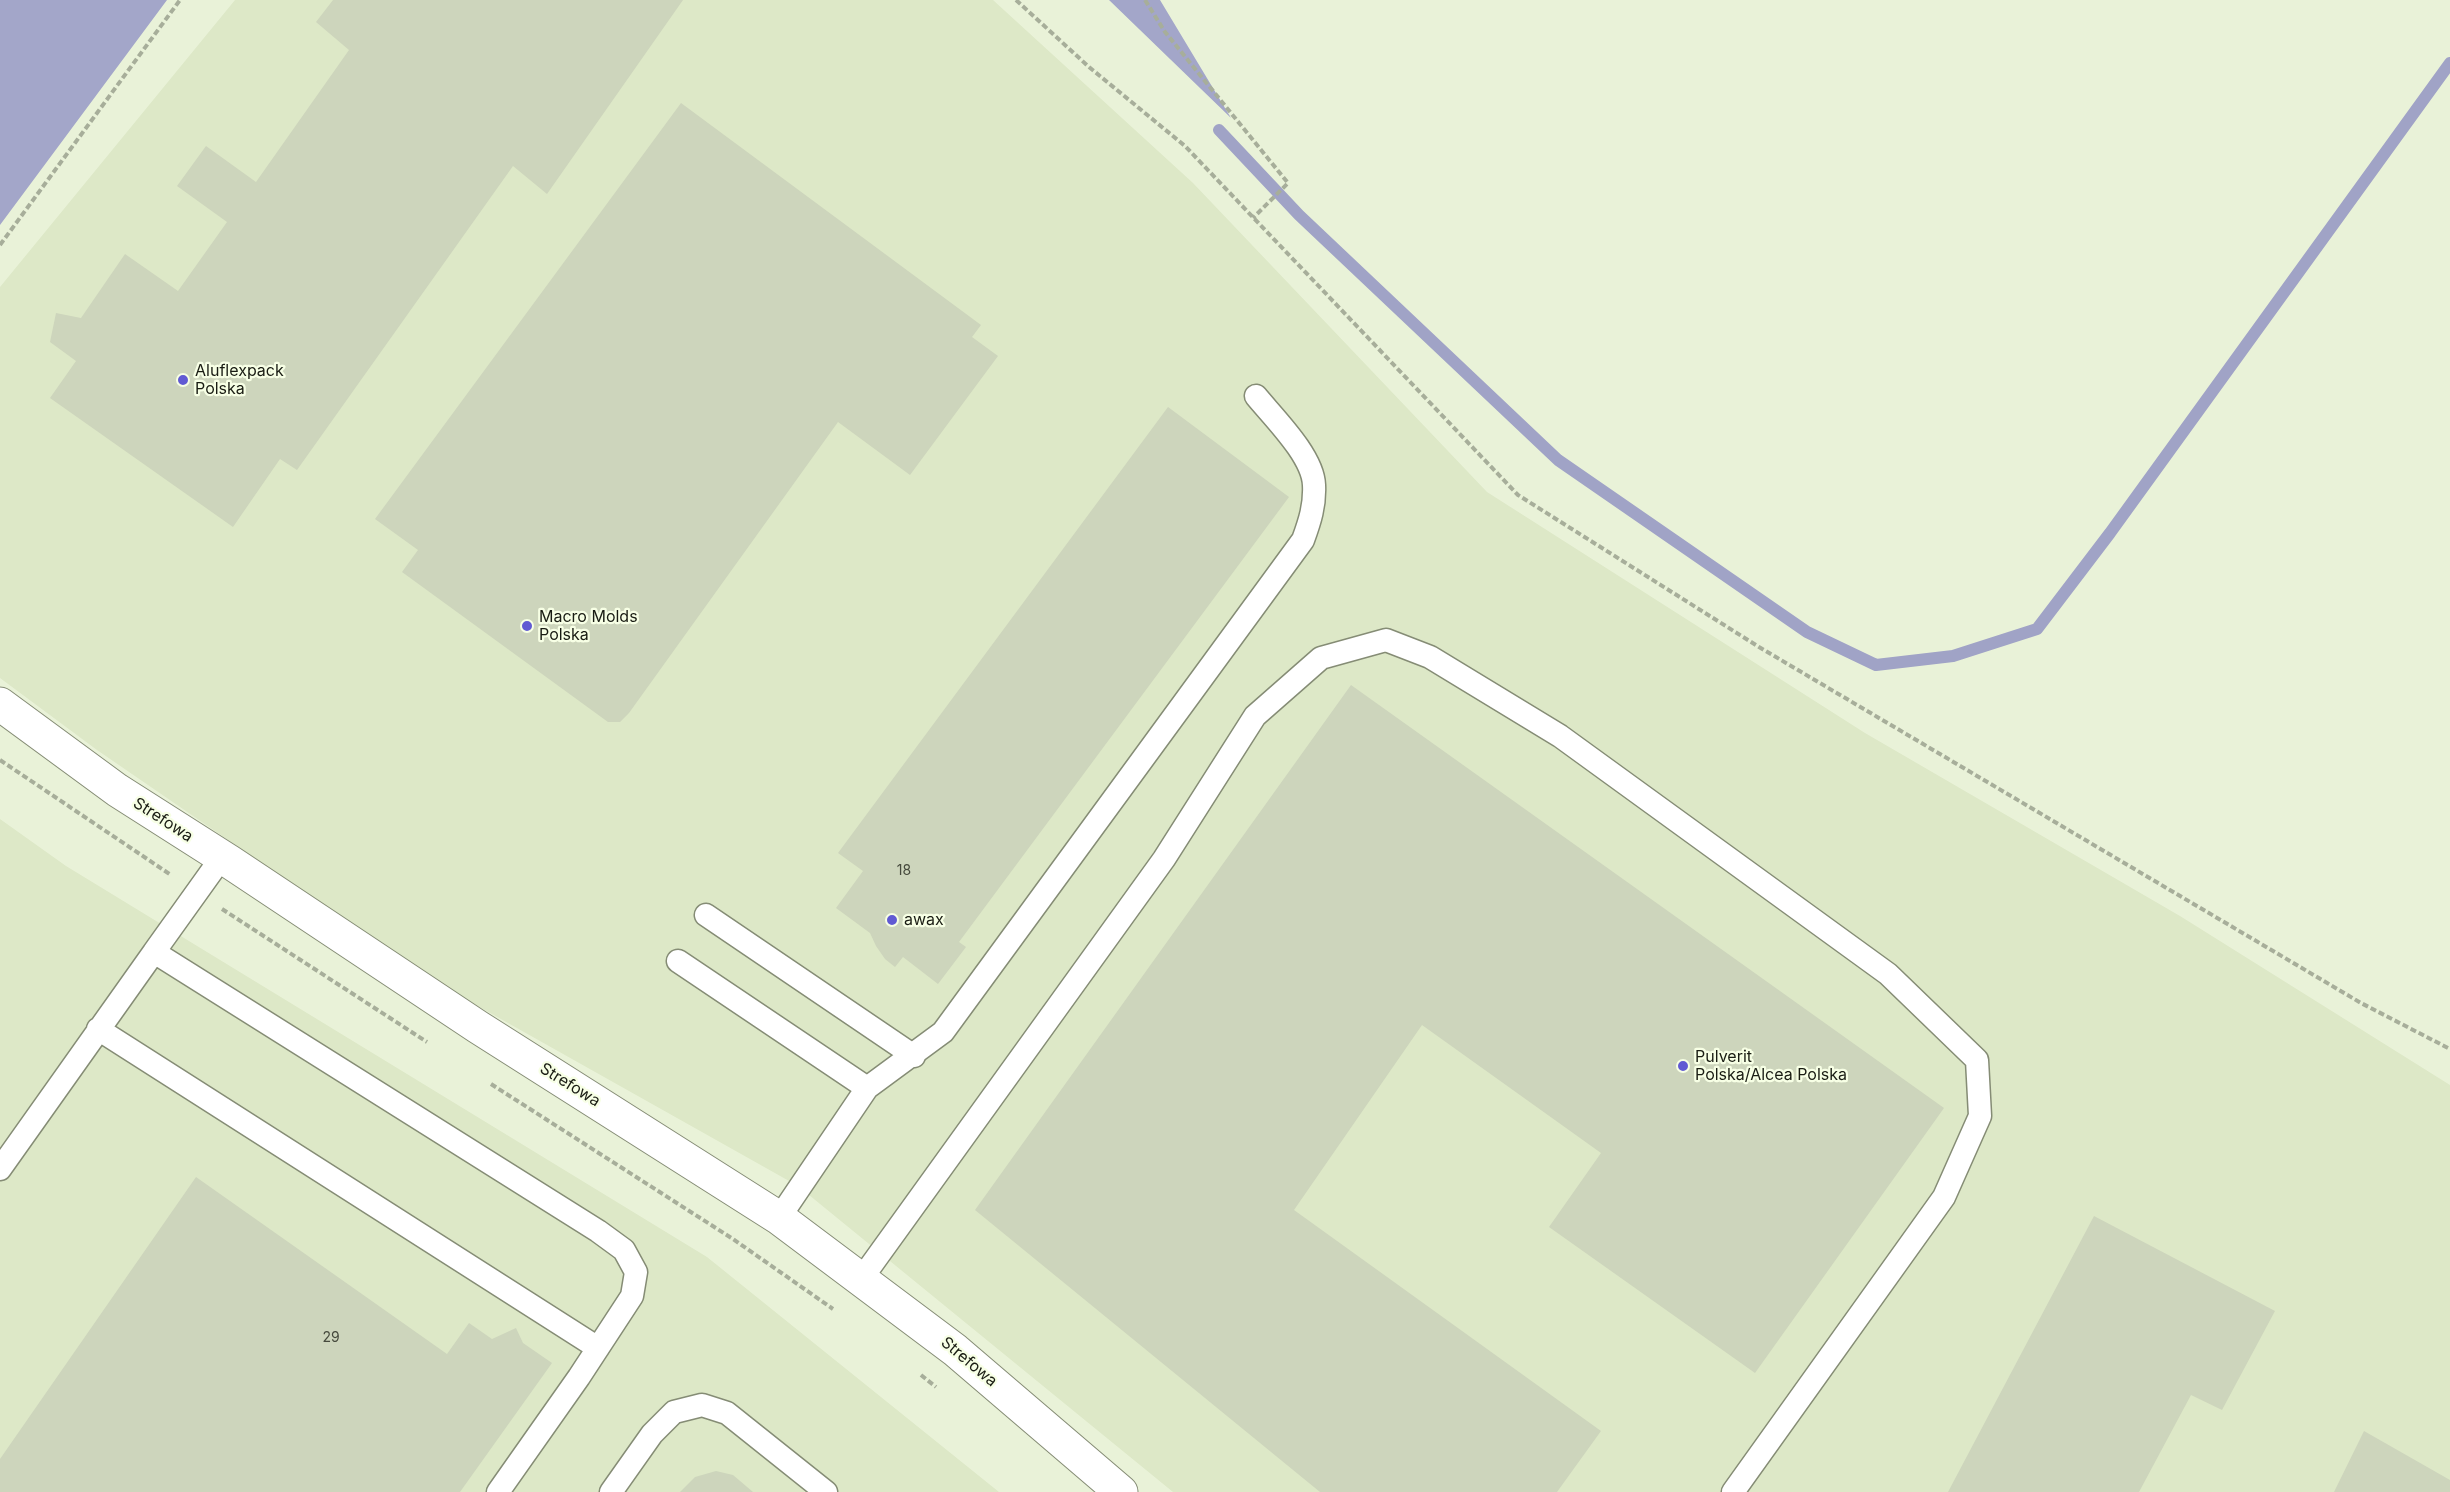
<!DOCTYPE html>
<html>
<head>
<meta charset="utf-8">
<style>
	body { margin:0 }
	canvas { display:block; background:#e9f2d8 }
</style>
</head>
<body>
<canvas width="2450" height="1492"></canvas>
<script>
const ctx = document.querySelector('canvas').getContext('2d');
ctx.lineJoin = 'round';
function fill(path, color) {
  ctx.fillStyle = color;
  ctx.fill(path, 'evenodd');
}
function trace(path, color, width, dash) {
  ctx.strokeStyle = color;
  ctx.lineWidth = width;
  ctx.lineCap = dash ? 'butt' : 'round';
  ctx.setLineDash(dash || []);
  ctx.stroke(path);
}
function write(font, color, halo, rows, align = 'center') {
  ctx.font = font + ' Inter,sans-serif';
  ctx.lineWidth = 4.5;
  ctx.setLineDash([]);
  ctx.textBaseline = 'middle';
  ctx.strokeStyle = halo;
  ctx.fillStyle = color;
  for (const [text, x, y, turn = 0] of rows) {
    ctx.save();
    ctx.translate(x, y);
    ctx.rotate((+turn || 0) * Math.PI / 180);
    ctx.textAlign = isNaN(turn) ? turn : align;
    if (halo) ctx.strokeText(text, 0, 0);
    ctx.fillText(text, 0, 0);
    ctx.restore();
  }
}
fill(new Path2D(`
	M 235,0 L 993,0 L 1193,183 L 1487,492 L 1865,733 L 2180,916 L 2450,1085 L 2450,1492 L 1173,1492 L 798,1186 L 435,982 L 97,750 L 0,678 L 0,287 Z
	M 0,819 L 66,866 L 707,1257 L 999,1492 L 0,1492 Z`), '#dde8c7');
fill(new Path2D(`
	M 0,0 L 167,0 L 0,225 Z
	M 1109,0 L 1160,0 L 1231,118 Z`), '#a3a6c9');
trace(new Path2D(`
	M 1219,130 L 1299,215 L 1558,460 L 1807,632 L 1876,665 L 1953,656 L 2037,629 L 2110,533 L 2450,63`), '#a0a3c6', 12);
fill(new Path2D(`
	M 333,0 L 683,0 L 547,194 L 513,166 L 297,470 L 280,459 L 233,527 L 50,398 L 76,361 L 50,342 L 56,313 L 81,318 L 125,254 L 178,291 L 227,222 L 177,186 L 206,146 L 256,182 L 349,50 L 316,22 Z
	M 681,103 L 981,325 L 972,337 L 998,356 L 910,475 L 838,422 L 629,713 L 620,722 L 608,722 L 402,572 L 418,550 L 375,519 Z
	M 1168,407 L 1289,497 L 959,942 L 966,947 L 938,984 L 903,957 L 895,967 L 885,959 L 876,946 L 870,933 L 836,908 L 863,871 L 838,853 Z
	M 1351,685 L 1944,1108 L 1755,1373 L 1549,1227 L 1601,1153 L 1422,1025 L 1294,1210 L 1601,1431 L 1557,1492 L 1320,1492 L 975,1210 Z
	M 196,1177 L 447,1354 L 469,1323 L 492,1339 L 516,1328 L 523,1343 L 552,1363 L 460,1492 L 0,1492 L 0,1459 Z
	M 2094,1216 L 2275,1311 L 2222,1410 L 2191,1395 L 2139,1492 L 1948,1492 Z
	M 2364,1431 L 2450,1480 L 2450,1492 L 2334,1492 Z
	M 716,1471 L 733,1475 L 753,1492 L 680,1492 L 695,1477 Z`), '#cdd5bc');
const service = new Path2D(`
	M 706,915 L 914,1056
	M 154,952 L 222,857
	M 678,961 L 867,1088
	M 98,1029 L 598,1348
	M 0,1169 L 154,952 L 598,1231 L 624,1250 L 636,1272 L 632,1296 L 579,1377 L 498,1492
	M 779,1218 L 867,1088 L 943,1032 L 1303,540 C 1310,521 1315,505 1314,485 C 1313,456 1274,418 1256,396
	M 862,1278 L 1164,859 L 1255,716 L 1321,658 L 1386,640 L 1430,657 L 1560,736 L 1888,974 L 1977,1060 L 1980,1116 L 1944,1197 L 1733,1492
	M 611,1492 L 652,1434 L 674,1412 L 702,1405 L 727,1413 L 826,1492`);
const tertiary = new Path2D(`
	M 0,704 L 117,790 L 230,862 L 478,1027 L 779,1218 L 955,1350 L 1121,1492`);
trace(service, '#858c75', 25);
trace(tertiary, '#858c75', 35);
trace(new Path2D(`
	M 1016,0 L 1089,67 L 1185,146 L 1518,495 L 1759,647 L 2361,1003 L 2450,1049
	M 1145,0 L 1165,32 L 1288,183 L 1253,218
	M 0,245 L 180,0
	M 0,760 L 171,875
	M 222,909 L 427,1042
	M 491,1084 L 733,1239 L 833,1309
	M 921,1375 L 936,1387`), '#a7ae9a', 4, [6, 3]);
trace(service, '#fff', 22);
trace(tertiary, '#fff', 33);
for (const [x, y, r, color] of [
	[183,380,6,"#615ad3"],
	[527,626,6,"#615ad3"],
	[892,920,6,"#615ad3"],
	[1683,1066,6,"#615ad3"]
]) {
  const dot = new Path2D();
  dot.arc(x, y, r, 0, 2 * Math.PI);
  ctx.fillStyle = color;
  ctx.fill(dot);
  trace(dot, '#f7ffe5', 2);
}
write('14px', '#464a3d', null, [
	["18",904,871],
	["29",331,1338]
]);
write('16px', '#191c13', '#f7ffe5', [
	["Aluflexpack",195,371],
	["Polska",195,389],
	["Macro Molds",539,617],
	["Polska",539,635],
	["awax",904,920],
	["Pulverit",1695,1057],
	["Polska/Alcea Polska",1695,1075]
], 'left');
write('16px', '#191c13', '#f7ffe5', [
	["Strefowa",163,820,33],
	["Strefowa",570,1085,32],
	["Strefowa",969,1362,40]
]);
</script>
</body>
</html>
